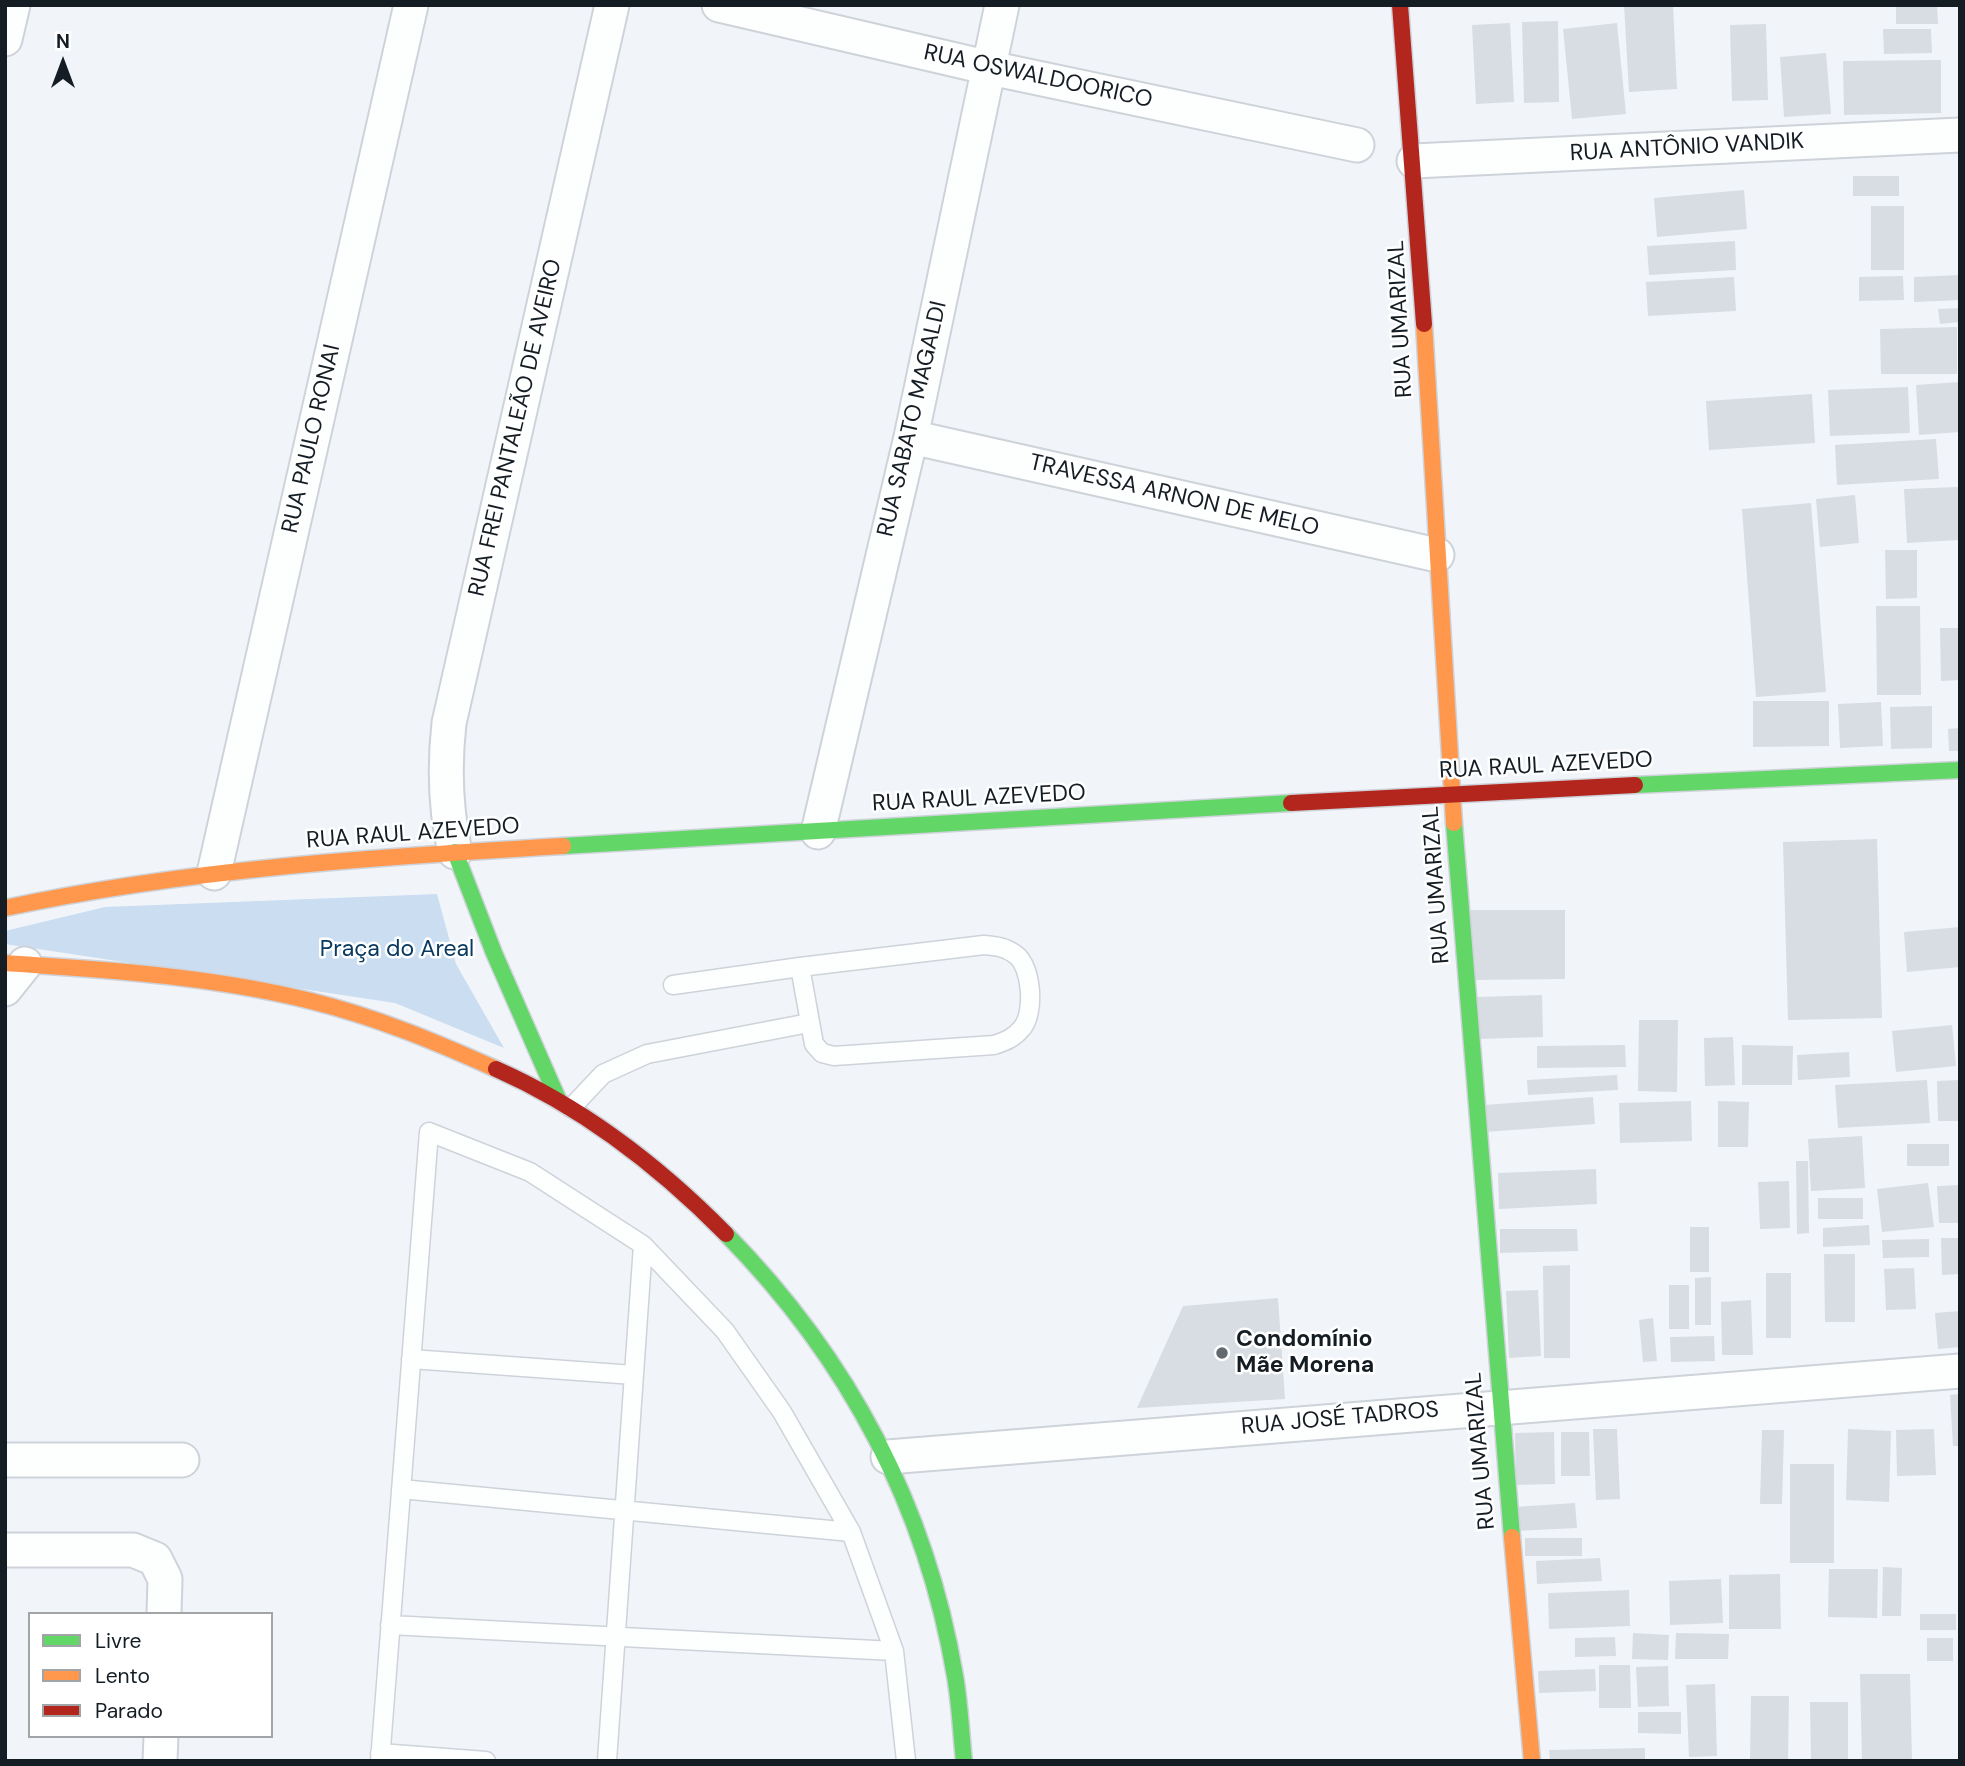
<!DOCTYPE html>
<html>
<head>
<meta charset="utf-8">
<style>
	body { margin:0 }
	#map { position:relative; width:1965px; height:1766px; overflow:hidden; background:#f1f5fa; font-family:"DM Sans",sans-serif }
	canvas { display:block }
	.frame { position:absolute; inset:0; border:7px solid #151d24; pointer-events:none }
	.legend { position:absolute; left:28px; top:1612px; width:245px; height:126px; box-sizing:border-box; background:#fff; border:2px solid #a1a5a7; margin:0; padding:9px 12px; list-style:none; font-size:21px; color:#151d24 }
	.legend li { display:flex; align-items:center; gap:14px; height:35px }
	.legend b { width:35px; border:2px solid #a1a5a7 }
	.north { position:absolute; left:28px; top:28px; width:70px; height:70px; -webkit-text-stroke:5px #fff; paint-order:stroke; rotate:0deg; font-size:19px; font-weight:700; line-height:28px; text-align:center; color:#151d24 }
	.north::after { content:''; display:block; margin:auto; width:24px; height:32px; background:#151d24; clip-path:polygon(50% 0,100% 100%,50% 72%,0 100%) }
</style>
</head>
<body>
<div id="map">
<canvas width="1965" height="1766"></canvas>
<div class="frame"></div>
<ul class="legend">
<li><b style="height:9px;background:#63d668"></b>Livre</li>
<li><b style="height:9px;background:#ff974d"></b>Lento</li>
<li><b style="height:9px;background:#b3261e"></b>Parado</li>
</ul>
<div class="north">N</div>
</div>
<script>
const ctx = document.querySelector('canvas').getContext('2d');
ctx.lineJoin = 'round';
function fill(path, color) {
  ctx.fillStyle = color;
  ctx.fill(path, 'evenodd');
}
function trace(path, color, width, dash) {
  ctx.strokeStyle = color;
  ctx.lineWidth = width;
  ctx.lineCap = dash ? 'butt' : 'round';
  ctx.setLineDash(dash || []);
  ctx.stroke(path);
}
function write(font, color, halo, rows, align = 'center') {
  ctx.font = font + ' "DM Sans",sans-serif';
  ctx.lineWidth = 5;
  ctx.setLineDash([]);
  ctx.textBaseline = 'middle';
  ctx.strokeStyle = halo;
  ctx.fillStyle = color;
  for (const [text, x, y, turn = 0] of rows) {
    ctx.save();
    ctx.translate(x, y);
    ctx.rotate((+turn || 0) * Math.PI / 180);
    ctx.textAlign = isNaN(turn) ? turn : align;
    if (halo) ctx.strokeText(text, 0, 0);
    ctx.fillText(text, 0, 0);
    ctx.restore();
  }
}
fill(new Path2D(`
	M 437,894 L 456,964 L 504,1048 L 395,1003 L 5,944 L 5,931 L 105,907 Z`), '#caddf1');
fill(new Path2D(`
	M 1624,5 L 1673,5 L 1677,89 L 1629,92 Z
	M 1896,5 L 1937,5 L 1938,24 L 1896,24 Z
	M 1558,21 L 1559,102 L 1524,103 L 1522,22 Z
	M 1510,23 L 1514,102 L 1476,104 L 1472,25 Z
	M 1617,23 L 1626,114 L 1572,119 L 1563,29 Z
	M 1766,24 L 1768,100 L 1732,101 L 1730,25 Z
	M 1883,29 L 1931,29 L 1932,53 L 1884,54 Z
	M 1826,53 L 1831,114 L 1784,117 L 1780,57 Z
	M 1941,60 L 1941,113 L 1844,115 L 1843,61 Z
	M 1853,176 L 1899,176 L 1899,196 L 1853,196 Z
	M 1744,190 L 1747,229 L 1657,237 L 1654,198 Z
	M 1871,206 L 1904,206 L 1904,270 L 1871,270 Z
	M 1735,241 L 1736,270 L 1649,275 L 1647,246 Z
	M 1960,275 L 1960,300 L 1914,302 L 1914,277 Z
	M 1903,276 L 1904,300 L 1859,301 L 1859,277 Z
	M 1734,277 L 1736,311 L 1648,316 L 1646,282 Z
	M 1960,308 L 1960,322 L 1940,324 L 1938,309 Z
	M 1957,327 L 1957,374 L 1881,374 L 1880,329 Z
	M 1960,382 L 1960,432 L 1919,435 L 1916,385 Z
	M 1908,387 L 1910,433 L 1830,436 L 1828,390 Z
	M 1812,394 L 1815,443 L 1709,450 L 1706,401 Z
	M 1936,439 L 1939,479 L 1837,485 L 1835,445 Z
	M 1958,487 L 1959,540 L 1907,543 L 1904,489 Z
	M 1855,495 L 1859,543 L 1820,547 L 1816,499 Z
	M 1811,503 L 1826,692 L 1756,697 L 1742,509 Z
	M 1885,550 L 1917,550 L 1917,598 L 1886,599 Z
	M 1876,606 L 1920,606 L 1921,695 L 1877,695 Z
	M 1940,628 L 1960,628 L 1960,680 L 1941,681 Z
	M 1753,701 L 1829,701 L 1829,746 L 1753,747 Z
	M 1881,702 L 1883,746 L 1840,748 L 1838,704 Z
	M 1932,706 L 1932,748 L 1891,749 L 1890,707 Z
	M 1960,728 L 1960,751 L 1949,751 L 1948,729 Z
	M 1877,839 L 1882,1018 L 1788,1020 L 1783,842 Z
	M 1470,910 L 1565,910 L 1565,979 L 1470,980 Z
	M 1960,927 L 1960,967 L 1907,972 L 1904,932 Z
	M 1542,995 L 1543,1037 L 1478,1039 L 1477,997 Z
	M 1639,1020 L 1678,1020 L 1677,1092 L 1638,1091 Z
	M 1952,1025 L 1956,1066 L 1896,1072 L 1892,1031 Z
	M 1733,1037 L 1735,1085 L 1705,1086 L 1704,1038 Z
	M 1625,1045 L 1626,1067 L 1537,1068 L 1537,1046 Z
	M 1742,1045 L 1793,1046 L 1792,1085 L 1742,1085 Z
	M 1849,1052 L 1850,1077 L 1798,1080 L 1797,1055 Z
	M 1617,1075 L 1618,1090 L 1528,1095 L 1527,1080 Z
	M 1927,1080 L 1930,1123 L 1838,1128 L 1835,1085 Z
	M 1960,1080 L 1960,1121 L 1938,1121 L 1937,1081 Z
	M 1593,1097 L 1595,1124 L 1485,1132 L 1484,1105 Z
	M 1691,1101 L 1692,1141 L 1620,1143 L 1619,1103 Z
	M 1718,1101 L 1749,1102 L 1748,1147 L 1718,1147 Z
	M 1862,1136 L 1865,1188 L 1811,1191 L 1808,1139 Z
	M 1907,1144 L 1949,1144 L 1949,1166 L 1907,1166 Z
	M 1796,1161 L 1808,1161 L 1809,1233 L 1797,1234 Z
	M 1596,1169 L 1597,1204 L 1499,1209 L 1498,1173 Z
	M 1789,1181 L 1790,1228 L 1760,1229 L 1758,1182 Z
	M 1928,1183 L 1934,1227 L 1882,1232 L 1877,1189 Z
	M 1960,1185 L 1960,1223 L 1939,1223 L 1937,1186 Z
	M 1818,1198 L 1863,1198 L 1863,1219 L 1818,1219 Z
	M 1869,1225 L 1870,1245 L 1823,1247 L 1823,1228 Z
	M 1690,1227 L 1709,1227 L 1709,1272 L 1690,1272 Z
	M 1500,1229 L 1577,1229 L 1578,1251 L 1500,1253 Z
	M 1941,1238 L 1960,1238 L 1960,1274 L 1942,1275 Z
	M 1929,1239 L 1929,1257 L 1883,1258 L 1882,1240 Z
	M 1824,1254 L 1855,1254 L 1855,1322 L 1825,1322 Z
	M 1570,1265 L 1570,1358 L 1544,1358 L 1543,1266 Z
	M 1914,1268 L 1916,1309 L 1886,1310 L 1884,1269 Z
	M 1766,1273 L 1791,1273 L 1791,1338 L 1766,1338 Z
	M 1711,1277 L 1711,1325 L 1695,1325 L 1695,1278 Z
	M 1669,1285 L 1689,1285 L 1689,1329 L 1669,1329 Z
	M 1538,1290 L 1541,1356 L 1509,1358 L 1506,1291 Z
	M 1278,1298 L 1285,1399 L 1137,1408 L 1183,1306 Z
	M 1751,1300 L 1753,1355 L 1722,1355 L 1721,1302 Z
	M 1960,1311 L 1960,1347 L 1938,1349 L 1935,1313 Z
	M 1653,1318 L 1657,1361 L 1643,1362 L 1639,1320 Z
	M 1714,1336 L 1715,1361 L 1671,1362 L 1670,1337 Z
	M 1960,1394 L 1960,1446 L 1953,1446 L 1950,1395 Z
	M 1593,1429 L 1617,1429 L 1620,1499 L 1596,1500 Z
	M 1848,1429 L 1891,1431 L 1889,1502 L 1846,1500 Z
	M 1934,1429 L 1936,1475 L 1897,1476 L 1896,1430 Z
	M 1762,1430 L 1784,1430 L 1782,1504 L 1760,1504 Z
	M 1554,1432 L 1555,1484 L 1516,1485 L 1515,1433 Z
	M 1561,1432 L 1589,1432 L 1590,1476 L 1561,1476 Z
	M 1790,1464 L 1834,1464 L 1834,1563 L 1790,1563 Z
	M 1575,1503 L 1577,1528 L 1515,1531 L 1514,1507 Z
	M 1525,1538 L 1582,1538 L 1582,1556 L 1525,1556 Z
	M 1600,1558 L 1602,1581 L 1537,1584 L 1536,1561 Z
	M 1883,1567 L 1902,1568 L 1901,1616 L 1882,1616 Z
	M 1829,1569 L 1878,1569 L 1877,1618 L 1828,1617 Z
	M 1780,1574 L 1781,1629 L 1729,1629 L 1729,1575 Z
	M 1721,1579 L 1723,1623 L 1670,1625 L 1669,1581 Z
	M 1629,1590 L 1630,1626 L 1549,1629 L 1548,1593 Z
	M 1920,1614 L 1956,1614 L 1956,1630 L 1920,1630 Z
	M 1633,1633 L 1669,1635 L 1668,1660 L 1632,1659 Z
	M 1676,1633 L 1729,1634 L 1728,1659 L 1675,1659 Z
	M 1615,1637 L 1616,1656 L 1575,1657 L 1575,1638 Z
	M 1927,1638 L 1953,1638 L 1953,1661 L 1927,1661 Z
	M 1599,1665 L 1630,1665 L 1631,1708 L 1599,1708 Z
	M 1668,1666 L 1669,1706 L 1638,1707 L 1636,1667 Z
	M 1595,1669 L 1596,1691 L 1539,1693 L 1538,1671 Z
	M 1860,1674 L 1910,1674 L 1912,1761 L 1862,1761 Z
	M 1715,1684 L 1717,1756 L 1689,1757 L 1686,1685 Z
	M 1751,1696 L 1789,1696 L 1788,1761 L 1750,1761 Z
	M 1810,1702 L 1848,1702 L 1848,1761 L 1811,1761 Z
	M 1638,1712 L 1681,1712 L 1681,1734 L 1638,1733 Z
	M 1645,1748 L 1645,1761 L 1550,1761 L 1549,1750 Z`), '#d7dde3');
const lane = new Path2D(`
	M 984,945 C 996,946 1006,947 1016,955 C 1032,967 1035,1013 1022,1028 C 1014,1038 1006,1041 994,1045 L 834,1056 L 822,1053 L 814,1044 L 800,967 Z
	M 673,985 L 800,967
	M 571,1108 L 603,1074 L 647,1054 L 809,1023
	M 411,1359 L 634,1375
	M 401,1489 L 851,1532
	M 390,1625 L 894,1651
	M 380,1753 L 486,1761
	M 380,1761 L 429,1132 L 530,1172 L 643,1245 L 725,1331 L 782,1412 L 851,1532 L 894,1651 L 906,1761
	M 607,1761 L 643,1245`);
const street = new Path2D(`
	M 719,5 L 990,68 L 1357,145
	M 5,39 L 13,5
	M 1414,161 L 1960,135
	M 911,437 L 1437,555
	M 818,832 L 911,437 L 1002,5
	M 455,852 C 445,808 444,768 449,723 L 612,5
	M 214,873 L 411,5
	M 5,989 L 25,964
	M 888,1457 L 1960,1371
	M 5,1460 L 182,1460
	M 5,1550 L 133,1550 L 155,1559 L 165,1579 L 164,1614
	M 160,1761 L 161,1736`);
const fast = new Path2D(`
	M 1635,785 L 1960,770
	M 1454,823 L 1512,1537
	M 563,846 L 1291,803
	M 455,852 L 494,953 L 558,1099
	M 726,1234 C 848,1358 926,1505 955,1676 C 960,1704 961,1733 964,1761`);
const slow = new Path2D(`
	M 1424,324 L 1454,823
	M 5,908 C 188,869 376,857 563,846
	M 5,963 C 108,970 211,976 311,1001 C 376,1017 436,1042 496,1069
	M 1512,1537 L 1532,1761`);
const jam = new Path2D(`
	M 1400,5 L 1424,324
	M 1291,803 L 1635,785
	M 496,1069 C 582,1107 661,1168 726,1234`);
trace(lane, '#ced3d9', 21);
trace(street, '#ced3d9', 37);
trace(fast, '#ced3d9', 19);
trace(slow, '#ced3d9', 19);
trace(jam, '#ced3d9', 19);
trace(lane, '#fdfefe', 18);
trace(street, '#fdfefe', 33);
trace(fast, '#63d668', 16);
trace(slow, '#ff974d', 16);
trace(jam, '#b3261e', 16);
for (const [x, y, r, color] of [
	[1222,1353,7,"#62696f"]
]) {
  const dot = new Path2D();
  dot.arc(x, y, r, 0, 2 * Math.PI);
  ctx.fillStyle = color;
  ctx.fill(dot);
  trace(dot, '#fff', 2.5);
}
write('23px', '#151d24', '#fff', [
	["RUA OSWALDOORICO",1038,77,12],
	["RUA ANTÔNIO VANDIK",1687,148,-3],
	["RUA UMARIZAL",1401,319,-93],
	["RUA SABATO MAGALDI",913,419,-77],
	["RUA FREI PANTALEÃO DE AVEIRO",516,428,-77],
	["RUA PAULO RONAI",312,439,-77],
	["TRAVESSA ARNON DE MELO",1174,496,13],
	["RUA RAUL AZEVEDO",1546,766,-3],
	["RUA RAUL AZEVEDO",979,799,-3],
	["RUA RAUL AZEVEDO",413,834,-4],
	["RUA UMARIZAL",1437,885,-94],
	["RUA JOSÉ TADROS",1340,1419,-5],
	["RUA UMARIZAL",1481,1451,-95]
]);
write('23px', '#083960', '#fff', [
	["Praça do Areal",397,950]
]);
write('bold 23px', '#151d24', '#fff', [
	["Condomínio",1236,1340],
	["Mãe Morena",1236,1366]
], 'left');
</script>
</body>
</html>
